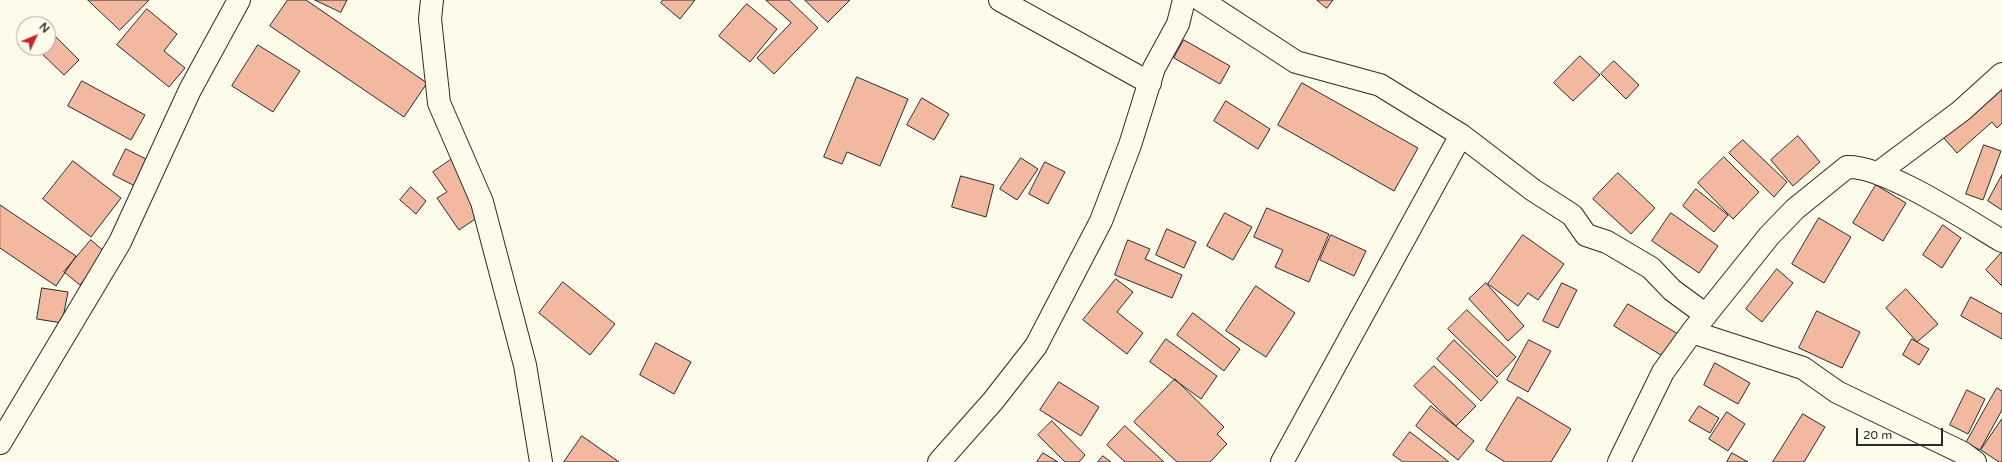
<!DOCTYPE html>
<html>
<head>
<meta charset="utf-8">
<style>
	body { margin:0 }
	#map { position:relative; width:2002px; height:462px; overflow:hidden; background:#fdfbea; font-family:"Varela Round",sans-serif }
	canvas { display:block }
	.north { position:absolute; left:16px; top:16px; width:40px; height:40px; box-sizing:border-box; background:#fdfbea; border:1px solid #a9a89e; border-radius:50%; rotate:46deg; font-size:11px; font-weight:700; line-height:16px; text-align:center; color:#2b2b2b }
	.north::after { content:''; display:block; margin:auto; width:14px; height:18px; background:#c62828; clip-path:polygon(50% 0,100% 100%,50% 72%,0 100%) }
	.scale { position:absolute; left:1856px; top:428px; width:87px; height:18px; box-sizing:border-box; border:2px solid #2b2b2b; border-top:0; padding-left:5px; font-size:12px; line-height:14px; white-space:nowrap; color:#2b2b2b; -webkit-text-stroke:3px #fdfbea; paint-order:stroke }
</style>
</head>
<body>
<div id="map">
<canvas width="2002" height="462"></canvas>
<div class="north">N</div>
<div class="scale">20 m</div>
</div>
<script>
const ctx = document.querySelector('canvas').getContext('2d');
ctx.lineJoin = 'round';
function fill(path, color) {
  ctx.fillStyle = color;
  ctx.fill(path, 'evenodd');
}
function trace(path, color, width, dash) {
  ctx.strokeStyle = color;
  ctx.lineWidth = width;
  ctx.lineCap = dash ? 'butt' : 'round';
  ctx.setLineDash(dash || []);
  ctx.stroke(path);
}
const building = new Path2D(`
	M 88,0 L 149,0 L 120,30 Z
	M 288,0 L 306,0 L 427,83 L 404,117 L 270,26 Z
	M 315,0 L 347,0 L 341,12 Z
	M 663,0 L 695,0 L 680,19 L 661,3 Z
	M 766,0 L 789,0 L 818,28 L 774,74 L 757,58 L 791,23 Z
	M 805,0 L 850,0 L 828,22 Z
	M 1317,0 L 1333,0 L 1327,8 Z
	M 747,4 L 777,29 L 750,62 L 719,36 Z
	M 147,9 L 177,34 L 164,51 L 185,68 L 169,87 L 117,45 Z
	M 48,29 L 79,60 L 64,75 L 36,48 L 48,48 Z
	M 1184,40 L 1230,66 L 1220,84 L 1174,58 Z
	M 258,45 L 300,71 L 273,112 L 232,86 Z
	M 1580,56 L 1600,75 L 1573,101 L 1554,83 Z
	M 1614,61 L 1639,85 L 1626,99 L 1601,74 Z
	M 857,77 L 908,99 L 880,166 L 847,152 L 842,164 L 824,157 Z
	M 82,81 L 145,115 L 131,140 L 68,106 Z
	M 1302,83 L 1418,148 L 1394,191 L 1278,125 Z
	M 2002,84 L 2002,123 L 1997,128 L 1992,122 L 1957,153 L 1942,136 Z
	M 922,98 L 949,114 L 934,140 L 907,125 Z
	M 1226,101 L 1270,129 L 1258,149 L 1214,121 Z
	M 1798,136 L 1820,162 L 1793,186 L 1771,160 Z
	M 1743,140 L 1787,182 L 1774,197 L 1729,153 Z
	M 1984,145 L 2001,151 L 1983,200 L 1966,194 Z
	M 126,149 L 148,160 L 135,186 L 113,175 Z
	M 455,157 L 490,209 L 459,230 L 437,198 L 447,192 L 433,172 Z
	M 1724,157 L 1759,192 L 1733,219 L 1698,183 Z
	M 1021,158 L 1038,169 L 1017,200 L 1000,189 Z
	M 73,161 L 121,198 L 91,237 L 43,199 Z
	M 1045,162 L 1065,172 L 1048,204 L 1029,194 Z
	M 1618,173 L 1655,208 L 1631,234 L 1593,199 Z
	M 2002,175 L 2002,210 L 1988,201 Z
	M 961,176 L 994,185 L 986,217 L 952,207 Z
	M 1876,185 L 1906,203 L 1883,241 L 1853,223 Z
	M 411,187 L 426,201 L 416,214 L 400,200 Z
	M 1696,189 L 1728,215 L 1714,232 L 1683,206 Z
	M 0,205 L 76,256 L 56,286 L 0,248 Z
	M 1267,208 L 1329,234 L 1309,282 L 1275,267 L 1283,250 L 1254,237 Z
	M 1225,213 L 1252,227 L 1233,260 L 1207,246 Z
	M 1671,213 L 1718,246 L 1699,273 L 1652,241 Z
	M 1819,218 L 1851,237 L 1824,283 L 1792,264 Z
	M 1943,225 L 1961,238 L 1942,268 L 1923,255 Z
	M 1167,229 L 1196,242 L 1184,268 L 1156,255 Z
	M 1331,235 L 1366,251 L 1354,276 L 1320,260 Z
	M 1523,235 L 1564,264 L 1538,300 L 1528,293 L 1518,306 L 1488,284 Z
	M 91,240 L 106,253 L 80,285 L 64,272 Z
	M 1128,240 L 1150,249 L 1145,259 L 1182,275 L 1172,298 L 1115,275 Z
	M 2002,252 L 2002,286 L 1986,270 Z
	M 1777,269 L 1793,283 L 1762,322 L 1746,309 Z
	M 1116,279 L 1133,292 L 1117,312 L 1143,333 L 1127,354 L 1083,320 Z
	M 563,282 L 615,324 L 590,355 L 539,313 Z
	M 1486,283 L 1524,326 L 1508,341 L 1469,299 Z
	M 1562,283 L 1577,290 L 1558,328 L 1543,321 Z
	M 1256,286 L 1295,313 L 1266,357 L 1226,331 Z
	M 42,288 L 68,292 L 62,323 L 37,319 Z
	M 1906,289 L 1938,324 L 1917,342 L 1886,308 Z
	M 1971,297 L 2002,314 L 2002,339 L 1961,316 Z
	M 1628,304 L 1678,334 L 1664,357 L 1614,326 Z
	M 1467,310 L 1516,357 L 1497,377 L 1448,329 Z
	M 1817,311 L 1860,332 L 1842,368 L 1799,348 Z
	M 1193,313 L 1240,349 L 1224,371 L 1177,335 Z
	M 1166,339 L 1217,376 L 1201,399 L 1150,362 Z
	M 1912,339 L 1929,349 L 1919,365 L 1903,355 Z
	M 1454,340 L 1498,382 L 1481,401 L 1437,359 Z
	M 1529,340 L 1551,351 L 1528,392 L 1507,380 Z
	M 656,343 L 691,362 L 674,394 L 640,375 Z
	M 1715,363 L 1750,383 L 1738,404 L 1704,385 Z
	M 1434,366 L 1476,406 L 1456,426 L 1414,386 Z
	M 1175,379 L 1224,427 L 1217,434 L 1227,444 L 1210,462 L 1177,462 L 1134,422 Z
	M 1059,382 L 1099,407 L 1081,436 L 1040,410 Z
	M 1997,388 L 2002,391 L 2002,410 L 1980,450 L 1966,443 Z
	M 1967,390 L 1985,399 L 1968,434 L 1950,425 Z
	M 1518,397 L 1571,429 L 1551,462 L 1505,462 L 1486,450 Z
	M 1431,406 L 1474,441 L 1458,460 L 1416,426 Z
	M 1699,406 L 1719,418 L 1710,433 L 1689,421 Z
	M 1727,412 L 1745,424 L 1728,451 L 1709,439 Z
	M 1803,414 L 1825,427 L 1804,462 L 1773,462 Z
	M 2002,419 L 2002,462 L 1999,462 L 1981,450 Z
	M 1052,421 L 1085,455 L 1079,462 L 1065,462 L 1038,435 Z
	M 1125,426 L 1164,462 L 1125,462 L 1107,445 Z
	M 1410,432 L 1449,462 L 1403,462 L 1393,455 Z
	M 582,436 L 619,462 L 564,462 Z
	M 1043,453 L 1058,462 L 1037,462 Z
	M 1732,453 L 1748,462 L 1727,462 Z
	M 1103,456 L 1111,462 L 1098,462 Z`);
fill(building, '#f2b8a0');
trace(building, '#2b2b2b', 1);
const minor = new Path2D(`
	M 432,0 L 430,19 L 439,103 L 482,202 L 525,365 L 541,462
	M 1000,0 L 1150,83
	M 1201,0 L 1296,62 L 1380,85 L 1461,135 L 1533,190 L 1572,215 L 1586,235 L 1607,242 L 1651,268 L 1672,290 L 1706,315
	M 1878,173 L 1961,111 L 2002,74
	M 1692,332 L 1803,368 L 1837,392 L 1963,453 L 1975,462
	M 0,443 L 120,242 L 190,90 L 239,0
	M 939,462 L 993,401 L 1036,346 L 1101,221 L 1130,145 L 1154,68 L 1178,24 L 1184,0
	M 1282,462 L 1461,135
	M 1619,462 L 1663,372 L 1692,332 L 1769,236 L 1795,209 L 1847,167 C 1884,165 1968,221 2002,241`);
trace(minor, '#2b2b2b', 24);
trace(minor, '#fdfbea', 22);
</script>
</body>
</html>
